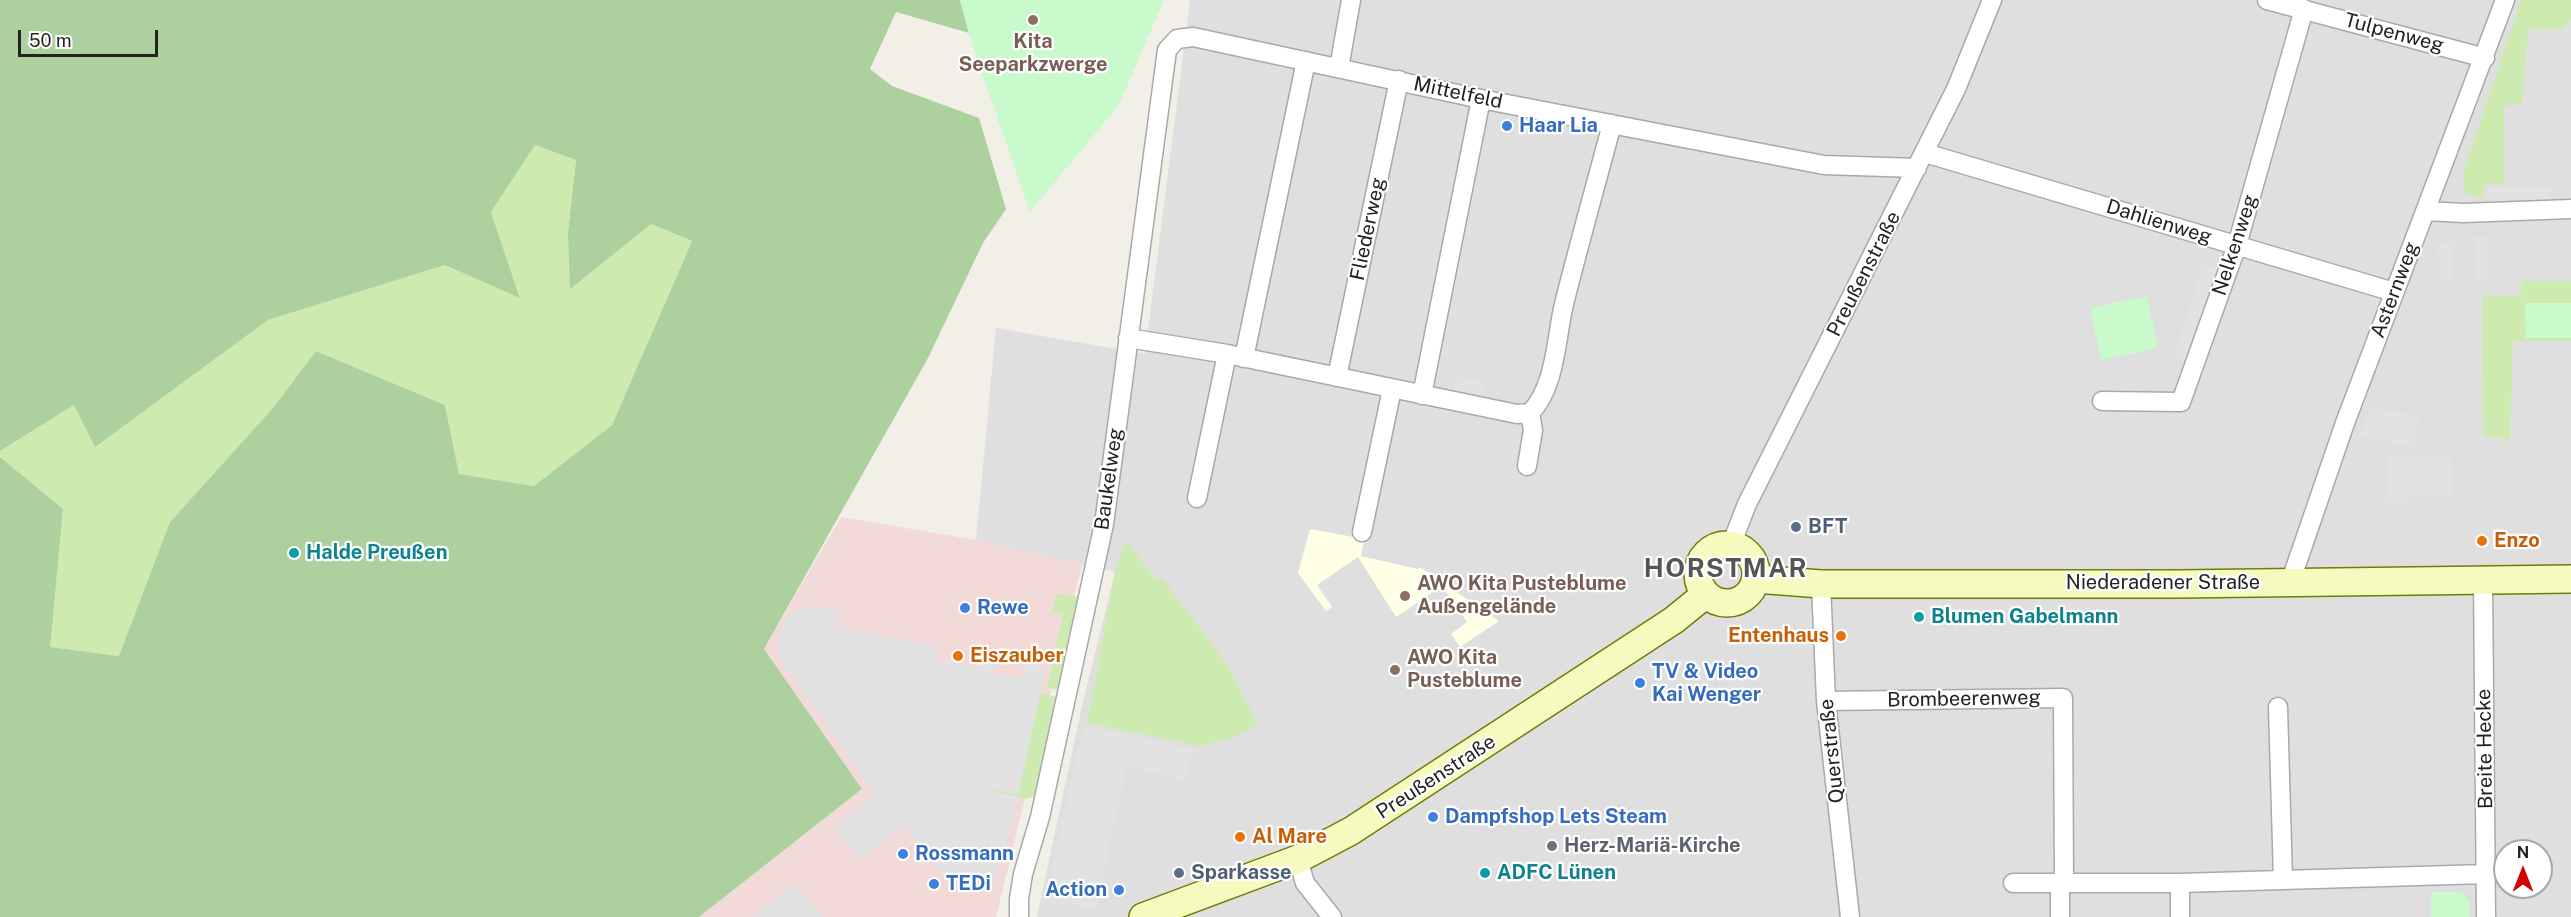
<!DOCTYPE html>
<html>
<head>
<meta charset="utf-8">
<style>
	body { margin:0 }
	#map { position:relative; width:2571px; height:917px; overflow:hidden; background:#f2efe9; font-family:"Public Sans",sans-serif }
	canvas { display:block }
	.north { position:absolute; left:2493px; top:839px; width:60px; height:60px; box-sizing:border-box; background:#fff; border:2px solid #a7a7a7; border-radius:50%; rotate:0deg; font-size:16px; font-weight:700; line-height:24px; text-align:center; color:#222 }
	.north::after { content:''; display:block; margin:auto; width:21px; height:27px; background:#d40000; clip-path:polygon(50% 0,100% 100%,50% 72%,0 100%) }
	.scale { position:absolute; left:18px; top:30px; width:140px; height:27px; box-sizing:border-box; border:3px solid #222; border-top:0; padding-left:8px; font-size:18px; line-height:21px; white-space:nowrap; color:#222; -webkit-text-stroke:4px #fff; paint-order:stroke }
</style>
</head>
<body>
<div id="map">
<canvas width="2571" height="917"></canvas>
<div class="north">N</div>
<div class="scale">50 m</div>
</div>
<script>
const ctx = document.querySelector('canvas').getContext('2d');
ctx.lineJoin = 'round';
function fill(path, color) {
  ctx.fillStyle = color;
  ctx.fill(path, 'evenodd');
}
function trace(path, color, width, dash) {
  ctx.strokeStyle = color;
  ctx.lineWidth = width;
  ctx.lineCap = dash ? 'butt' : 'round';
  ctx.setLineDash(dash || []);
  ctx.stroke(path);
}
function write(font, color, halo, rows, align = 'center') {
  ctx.font = font + ' "Public Sans",sans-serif';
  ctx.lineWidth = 4.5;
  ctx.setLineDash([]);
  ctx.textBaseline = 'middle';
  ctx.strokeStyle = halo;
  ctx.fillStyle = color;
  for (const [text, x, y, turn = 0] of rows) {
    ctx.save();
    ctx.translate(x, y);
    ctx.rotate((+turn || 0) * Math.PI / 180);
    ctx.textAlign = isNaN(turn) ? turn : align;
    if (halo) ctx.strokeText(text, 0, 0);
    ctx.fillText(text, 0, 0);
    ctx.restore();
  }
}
fill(new Path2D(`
	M 1190,0 L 2571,0 L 2571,917 L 1037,917 L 1082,706 L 1115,572 L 976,540 L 996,328 L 1145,354 ZM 2505,851 L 2541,851 L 2541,887 L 2505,887 Z`), '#e0dfdf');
fill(new Path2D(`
	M 841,517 L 976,540 L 1082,564 L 996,917 L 699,917 L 862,789 L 764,649 Z`), '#f2dad9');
fill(new Path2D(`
	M 1310,529 L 1364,539 L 1361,556 L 1418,569 L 1420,567 L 1499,621 L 1460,647 L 1451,634 L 1467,622 L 1442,586 L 1396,617 L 1358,557 L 1317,585 L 1332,607 L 1326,611 L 1298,573 Z`), '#ffffe5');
fill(new Path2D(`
	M 2521,0 L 2571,0 L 2571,20 L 2560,29 L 2528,30 L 2522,104 L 2504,106 L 2505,184 L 2485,184 L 2483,198 L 2465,194 L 2463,173 Z
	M 535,145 L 576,160 L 568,232 L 651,224 L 692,241 L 612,425 L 534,486 L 459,474 L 445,405 L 316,351 L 273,408 L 170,522 L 120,656 L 49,647 L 63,509 L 0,457 L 0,451 L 74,405 L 95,446 L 268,320 L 445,265 L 520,297 L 491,212 Z
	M 2522,281 L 2571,281 L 2571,341 L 2513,341 L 2510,440 L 2483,436 L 2482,295 L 2520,296 Z
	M 1125,540 L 1157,580 L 1161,577 L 1226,663 L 1258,725 L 1230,739 L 1199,746 L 1087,723 L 1115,572 Z
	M 1064,594 L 1078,597 L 1058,690 L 1047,688 L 1063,615 L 1052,613 L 1056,595 Z
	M 1040,693 L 1057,697 L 1035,796 L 1026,799 L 975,787 L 1018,794 Z`), '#cdebb0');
fill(new Path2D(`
	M 0,0 L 960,0 L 969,33 L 896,12 L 870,69 L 892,86 L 979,118 L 1006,209 L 983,243 L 928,358 L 764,649 L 862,789 L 699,917 L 0,917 L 0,457 L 63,509 L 50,647 L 119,656 L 170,522 L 273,408 L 316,351 L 445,405 L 459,474 L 534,486 L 612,425 L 692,241 L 651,224 L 570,289 L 568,232 L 576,160 L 535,145 L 491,212 L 520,298 L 445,265 L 268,320 L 95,447 L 74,405 L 0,451 Z`), '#add19e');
fill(new Path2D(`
	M 960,0 L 1164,0 L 1119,105 L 1030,212 L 973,48 Z
	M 2147,296 L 2158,348 L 2101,360 L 2090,308 Z
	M 2525,303 L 2571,303 L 2571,338 L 2526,338 Z
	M 2431,892 L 2462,892 L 2469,901 L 2469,917 L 2431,917 Z`), '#c8facc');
fill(new Path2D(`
	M 2550,187 L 2550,201 L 2489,203 L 2489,188 Z
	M 2474,237 L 2487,237 L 2488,279 L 2474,279 Z
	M 2453,243 L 2454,279 L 2439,280 L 2438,244 Z
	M 2203,265 L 2217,269 L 2187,364 L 2173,359 Z
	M 1455,376 L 1484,382 L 1483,397 L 1454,390 Z
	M 2370,408 L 2419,416 L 2414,447 L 2360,436 Z
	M 2386,455 L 2451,457 L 2451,498 L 2407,497 L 2406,503 L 2386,502 Z
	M 812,606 L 839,612 L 837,626 L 938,647 L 936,659 L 978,668 L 981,656 L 989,657 L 997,659 L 994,673 L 1021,679 L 1025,664 L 1046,668 L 1018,794 L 976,787 L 1018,797 L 997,876 L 943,875 L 902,825 L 860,860 L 834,827 L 874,794 L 780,659 L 778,640 L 782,625 L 791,613 Z
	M 1084,725 L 1193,749 L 1185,780 L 1127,767 L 1096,910 L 1045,899 Z
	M 794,883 L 822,917 L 753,917 Z`), '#e2e2e2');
const street = new Path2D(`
	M 2267,0 L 2485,58
	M 1339,68 L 1351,0
	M 1925,153 L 2394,292
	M 2426,211 L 2463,213 L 2571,209
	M 1128,338 L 1227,354 L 1517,414 L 1530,413 C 1556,387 1556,337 1564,304 C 1579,244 1596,184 1612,124
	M 1244,358 L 1306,61
	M 1337,377 L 1399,80
	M 1422,395 L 1481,99
	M 2102,401 L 2181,402 L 2237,245 L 2304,9
	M 1527,466 L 1533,430 L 1530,413
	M 1197,498 L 1227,354
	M 1362,532 L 1392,389
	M 1731,545 L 1747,504 L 1956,89 L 1992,0
	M 2483,580 L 2486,917
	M 2290,583 L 2345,423 L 2505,0
	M 1821,584 L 1826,701 L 1850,917
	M 1826,701 L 2063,698 L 2064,881
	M 2278,707 L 2283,880
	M 1298,859 L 1305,883 L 1332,917
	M 2060,881 L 2060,917
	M 2013,883 L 2180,883 L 2486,874
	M 2180,883 L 2180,917
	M 1019,917 L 1019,899 L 1023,874 L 1040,817 L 1104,524 L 1167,50 L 1177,39 L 1193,37 L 1481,99 L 1824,165 L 1917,168`);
const secondary = new Path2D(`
	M1698 574a29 29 0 1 1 58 0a29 29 0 1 1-58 0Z
	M 1756,579 L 1821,584 L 2178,584 L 2571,579
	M 1143,917 L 1298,859 L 1351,831 L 1674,620 L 1706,594`);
trace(street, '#a9a9a9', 21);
trace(secondary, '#707d05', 30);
trace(street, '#fff', 18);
trace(secondary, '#f7fabf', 27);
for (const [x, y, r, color] of [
	[1033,20,6,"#8d6e63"],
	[1507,126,6,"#3f7fe0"],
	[1796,527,6,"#5c6f8a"],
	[2482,541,6,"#e8710a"],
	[294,553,6,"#0f9aa8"],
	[1405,596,6,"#8d6e63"],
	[965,608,6,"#3f7fe0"],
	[1919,617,6,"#0f9aa8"],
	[1841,636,6,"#e8710a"],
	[958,656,6,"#e8710a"],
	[1395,670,6,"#8d6e63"],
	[1640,683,6,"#3f7fe0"],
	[1433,817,6,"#3f7fe0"],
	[1240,837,6,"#e8710a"],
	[1552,846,6,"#6b7280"],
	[903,854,6,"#3f7fe0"],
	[1179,873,6,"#5c6f8a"],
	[1485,873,6,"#0f9aa8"],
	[934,884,6,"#3f7fe0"],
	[1119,890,6,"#3f7fe0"]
]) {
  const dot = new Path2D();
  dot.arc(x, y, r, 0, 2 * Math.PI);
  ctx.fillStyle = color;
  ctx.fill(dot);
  trace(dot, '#fff', 2);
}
write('20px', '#222', '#fff', [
	["Tulpenweg",2394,33,15],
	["Mittelfeld",1458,93,12],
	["Dahlienweg",2159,222,17],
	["Fliederweg",1368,229,-78],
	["Nelkenweg",2235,245,-72],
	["Preußenstraße",1864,274,-63],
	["Asternweg",2395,290,-69],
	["Baukelweg",1109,479,-82],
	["Niederadener Straße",2163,583],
	["Brombeerenweg",1964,699,-1],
	["Breite Hecke",2485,749,-91],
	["Querstraße",1832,751,-96],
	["Preußenstraße",1436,777,-33]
]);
write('bold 20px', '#785e54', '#fff', [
	["Kita",1033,42,"center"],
	["Seeparkzwerge",1033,65,"center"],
	["AWO Kita Pusteblume",1417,584],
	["Außengelände",1417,607],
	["AWO Kita",1407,658],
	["Pusteblume",1407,681]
], 'left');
write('bold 20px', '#366cbe', '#fff', [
	["Haar Lia",1519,126],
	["Rewe",977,608],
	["TV & Video",1652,672],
	["Kai Wenger",1652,695],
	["Dampfshop Lets Steam",1445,817],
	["Rossmann",915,854],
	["TEDi",946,884],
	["Action",1107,890,"right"]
], 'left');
write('bold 20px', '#4e5e75', '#fff', [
	["BFT",1808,527],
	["Sparkasse",1191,873]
], 'left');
write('bold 20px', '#c56008', '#fff', [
	["Enzo",2494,541],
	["Entenhaus",1829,636,"right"],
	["Eiszauber",970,656],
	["Al Mare",1252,837]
], 'left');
write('bold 20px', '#0d838f', '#fff', [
	["Halde Preußen",306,553],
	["Blumen Gabelmann",1931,617],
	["ADFC Lünen",1497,873]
], 'left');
write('bold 20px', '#5b616d', '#fff', [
	["Herz-Mariä-Kirche",1564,846]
], 'left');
ctx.letterSpacing = '1.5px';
write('bold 26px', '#555', '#fff', [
	["HORSTMAR",1726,569]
]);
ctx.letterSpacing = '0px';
</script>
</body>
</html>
